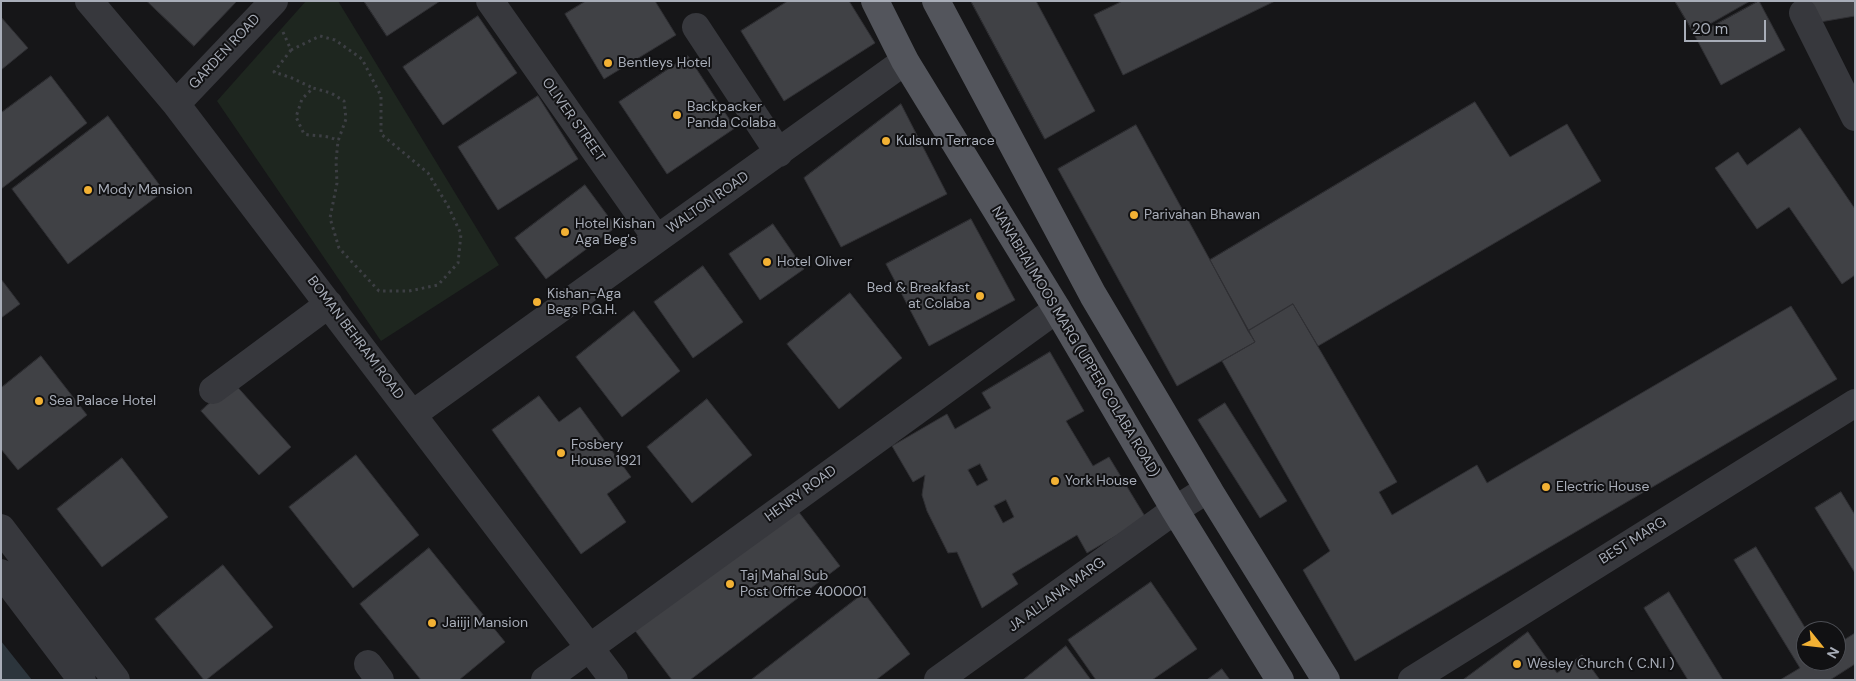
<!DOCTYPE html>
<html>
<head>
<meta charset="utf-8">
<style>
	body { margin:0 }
	#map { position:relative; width:1856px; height:681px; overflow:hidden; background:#161618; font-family:"DM Sans",sans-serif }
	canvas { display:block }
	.frame { position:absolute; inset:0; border:2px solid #a8adb8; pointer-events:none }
	.north { position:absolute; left:1796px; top:621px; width:50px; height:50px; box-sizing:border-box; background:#111113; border:1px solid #4d4f55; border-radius:50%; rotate:119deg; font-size:14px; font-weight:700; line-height:20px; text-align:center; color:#a8adb8 }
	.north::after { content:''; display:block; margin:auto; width:18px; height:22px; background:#f2b134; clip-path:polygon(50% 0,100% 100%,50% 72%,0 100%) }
	.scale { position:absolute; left:1684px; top:20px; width:82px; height:22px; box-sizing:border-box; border:2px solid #a8adb8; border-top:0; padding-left:6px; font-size:15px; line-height:18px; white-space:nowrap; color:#a8adb8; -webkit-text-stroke:4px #111113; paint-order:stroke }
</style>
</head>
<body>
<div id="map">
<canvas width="1856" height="681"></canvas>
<div class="frame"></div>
<div class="north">N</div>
<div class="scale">20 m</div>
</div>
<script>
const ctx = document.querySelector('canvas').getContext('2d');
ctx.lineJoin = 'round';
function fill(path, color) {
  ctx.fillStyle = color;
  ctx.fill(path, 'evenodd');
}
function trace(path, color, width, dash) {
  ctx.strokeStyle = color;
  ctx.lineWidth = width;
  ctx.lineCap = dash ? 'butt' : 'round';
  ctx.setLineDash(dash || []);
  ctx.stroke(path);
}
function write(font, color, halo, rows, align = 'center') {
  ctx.font = font + ' "DM Sans",sans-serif';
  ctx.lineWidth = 4;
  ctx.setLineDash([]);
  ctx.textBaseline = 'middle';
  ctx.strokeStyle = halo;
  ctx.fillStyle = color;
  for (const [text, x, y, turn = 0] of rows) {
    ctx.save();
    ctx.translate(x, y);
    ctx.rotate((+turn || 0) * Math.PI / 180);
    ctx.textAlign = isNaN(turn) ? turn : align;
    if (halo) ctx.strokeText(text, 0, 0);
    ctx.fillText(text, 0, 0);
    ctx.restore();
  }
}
fill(new Path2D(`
	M 306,1 L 338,1 L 499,265 L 381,341 L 217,101 Z`), '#1e261f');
fill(new Path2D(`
	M 1,641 L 32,680 L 1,680 Z`), '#2c353c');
const building = new Path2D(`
	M 147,1 L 237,1 L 194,46 Z
	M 364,1 L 440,1 L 387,36 Z
	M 586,1 L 655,1 L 676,35 L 604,79 L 565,14 Z
	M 788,1 L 849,1 L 875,43 L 784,101 L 741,31 Z
	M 971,1 L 1036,1 L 1095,111 L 1045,139 Z
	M 1123,1 L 1275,1 L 1123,75 L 1094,15 Z
	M 1675,1 L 1750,1 L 1694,33 Z
	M 1759,1 L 1785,50 L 1721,85 L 1695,36 Z
	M 1808,1 L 1855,1 L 1855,16 L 1820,22 Z
	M 478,16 L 517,73 L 443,125 L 403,67 Z
	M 1,17 L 28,48 L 1,70 Z
	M 688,56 L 735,128 L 667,174 L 619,102 Z
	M 51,76 L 87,123 L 1,189 L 1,113 Z
	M 538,96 L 578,159 L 498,210 L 458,147 Z
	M 1475,102 L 1510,157 L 1567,124 L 1601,181 L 1318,346 L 1293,304 L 1248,331 L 1210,260 Z
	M 901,104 L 947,194 L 841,247 L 804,178 Z
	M 108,116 L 164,191 L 68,264 L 12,189 Z
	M 1136,125 L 1255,342 L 1177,386 L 1058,169 Z
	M 1800,128 L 1855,209 L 1855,275 L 1842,284 L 1789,207 L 1757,229 L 1715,168 L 1738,152 L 1747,165 Z
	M 585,185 L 616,227 L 546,279 L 515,238 Z
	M 971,219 L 1015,300 L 929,346 L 886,264 Z
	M 773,224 L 804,269 L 760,300 L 729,254 Z
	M 703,266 L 743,322 L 693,358 L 654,302 Z
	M 1,279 L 20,304 L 1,318 Z
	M 850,293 L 902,358 L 839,409 L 787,344 Z
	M 1293,304 L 1397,482 L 1379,492 L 1392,515 L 1477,465 L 1487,483 L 1791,306 L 1837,379 L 1355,661 L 1303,570 L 1330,551 L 1222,361 L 1255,342 L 1248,331 Z
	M 634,311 L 680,371 L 622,417 L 576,357 Z
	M 1050,352 L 1084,411 L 1066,421 L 1093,466 L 1109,457 L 1146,518 L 1087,553 L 1077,535 L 1012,574 L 1018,584 L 982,608 L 957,552 L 948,553 L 927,511 L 922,495 L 925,475 L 913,482 L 892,446 L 947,414 L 955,429 L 991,408 L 982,393 ZM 980,464 L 988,480 L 977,486 L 968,470 ZM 1006,500 L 1014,517 L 1003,523 L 994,506 Z
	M 41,356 L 87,415 L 18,470 L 1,449 L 1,388 Z
	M 233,382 L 291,447 L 259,475 L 201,411 Z
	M 539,396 L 559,422 L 580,407 L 631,477 L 607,494 L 626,522 L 581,554 L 492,430 Z
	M 707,399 L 752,455 L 692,503 L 647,447 Z
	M 1225,403 L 1287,501 L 1260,518 L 1198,420 Z
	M 356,455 L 419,535 L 353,588 L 289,507 Z
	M 122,458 L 168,517 L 102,567 L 57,509 Z
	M 1841,492 L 1855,515 L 1855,573 L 1815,508 Z
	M 795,507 L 840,566 L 690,680 L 672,680 L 633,628 Z
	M 1756,547 L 1807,631 L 1806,661 L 1836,661 L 1836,645 L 1855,633 L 1855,664 L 1830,680 L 1780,680 L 1800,668 L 1734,560 Z
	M 429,548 L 505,642 L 459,680 L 421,680 L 360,604 Z
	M 223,565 L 273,627 L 206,680 L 204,680 L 155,619 Z
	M 1151,582 L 1197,649 L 1152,680 L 1096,680 L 1068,640 Z
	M 1669,592 L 1723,680 L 1688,680 L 1644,608 Z
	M 864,593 L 910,654 L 876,680 L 751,680 Z
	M 1528,632 L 1557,673 L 1582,655 L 1600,680 L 1463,680 Z
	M 1066,646 L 1091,680 L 1023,680 Z
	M 1222,669 L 1230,680 L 1207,680 Z`);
fill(building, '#404145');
trace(building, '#303034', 1);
trace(new Path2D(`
	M 283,32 L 291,50 L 320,36 L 335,40 L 362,59 L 381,96 L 381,134 L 428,173 L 448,206 L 461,234 L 458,263 L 438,285 L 409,291 L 379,291 L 339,248 L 330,218 L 337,183 L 336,161 L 338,141 L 346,119 L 344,101 L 331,93 L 313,88 L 302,99 L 296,117 L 304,134 C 316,137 327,134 338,141
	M 291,50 L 274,72 L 292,78 L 313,88`), '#3d3f44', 3, [2.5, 4]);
trace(new Path2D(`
	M 89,1 L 176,104 L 614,680
	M 490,1 L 657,239
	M 1803,13 L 1855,117
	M 696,27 L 779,153
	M 176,104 L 274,1
	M 213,390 L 329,304
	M 413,414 L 905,61
	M 1,528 L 116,680
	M 1,573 L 82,680
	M 368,664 L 380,680
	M 545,680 L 1057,309
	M 938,680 L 1175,510 L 1208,489
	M 1412,680 L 1855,403`), '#37383d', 28);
trace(new Path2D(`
	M 875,1 L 905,61 L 1057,309 L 1175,510 L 1280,680
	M 936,1 L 1093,295 L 1211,494 L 1326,680`), '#53555c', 28);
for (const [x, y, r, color] of [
	[608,63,5,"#f2b134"],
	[677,115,5,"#f2b134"],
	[886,141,5,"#f2b134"],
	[88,190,5,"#f2b134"],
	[1134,215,5,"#f2b134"],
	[565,232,5,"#f2b134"],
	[767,262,5,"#f2b134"],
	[980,296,5,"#f2b134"],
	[537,302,5,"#f2b134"],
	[39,401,5,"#f2b134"],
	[561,453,5,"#f2b134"],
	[1055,481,5,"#f2b134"],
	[1546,487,5,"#f2b134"],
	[730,584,5,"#f2b134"],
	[432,623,5,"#f2b134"],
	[1517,664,5,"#f2b134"]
]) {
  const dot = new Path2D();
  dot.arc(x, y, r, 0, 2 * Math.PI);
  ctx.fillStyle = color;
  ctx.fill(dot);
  trace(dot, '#111113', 2);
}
write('14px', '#a8adb8', '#111113', [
	["GARDEN ROAD",225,52,-47],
	["OLIVER STREET",573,120,55],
	["WALTON ROAD",708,203,-35],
	["BOMAN BEHRAM ROAD",355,338,53],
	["NANABHAI MOOS MARG (UPPER COLABA ROAD)",1075,342,59],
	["HENRY ROAD",801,494,-36],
	["BEST MARG",1633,541,-32],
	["JA ALLANA MARG",1057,595,-36]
]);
write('14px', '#a8adb8', '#111113', [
	["Bentleys Hotel",618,63],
	["Backpacker",687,107],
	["Panda Colaba",687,123],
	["Kulsum Terrace",896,141],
	["Mody Mansion",98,190],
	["Parivahan Bhawan",1144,215],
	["Hotel Kishan",575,224],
	["Aga Beg's",575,240],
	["Hotel Oliver",777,262],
	["Bed & Breakfast",970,288,"right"],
	["at Colaba",970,304,"right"],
	["Kishan-Aga",547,294],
	["Begs P.G.H.",547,310],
	["Sea Palace Hotel",49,401],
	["Fosbery",571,445],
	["House 1921",571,461],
	["York House",1065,481],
	["Electric House",1556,487],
	["Taj Mahal Sub",740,576],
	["Post Office 400001",740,592],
	["Jaiiji Mansion",442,623],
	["Wesley Church ( C.N.I )",1527,664]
], 'left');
</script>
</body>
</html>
